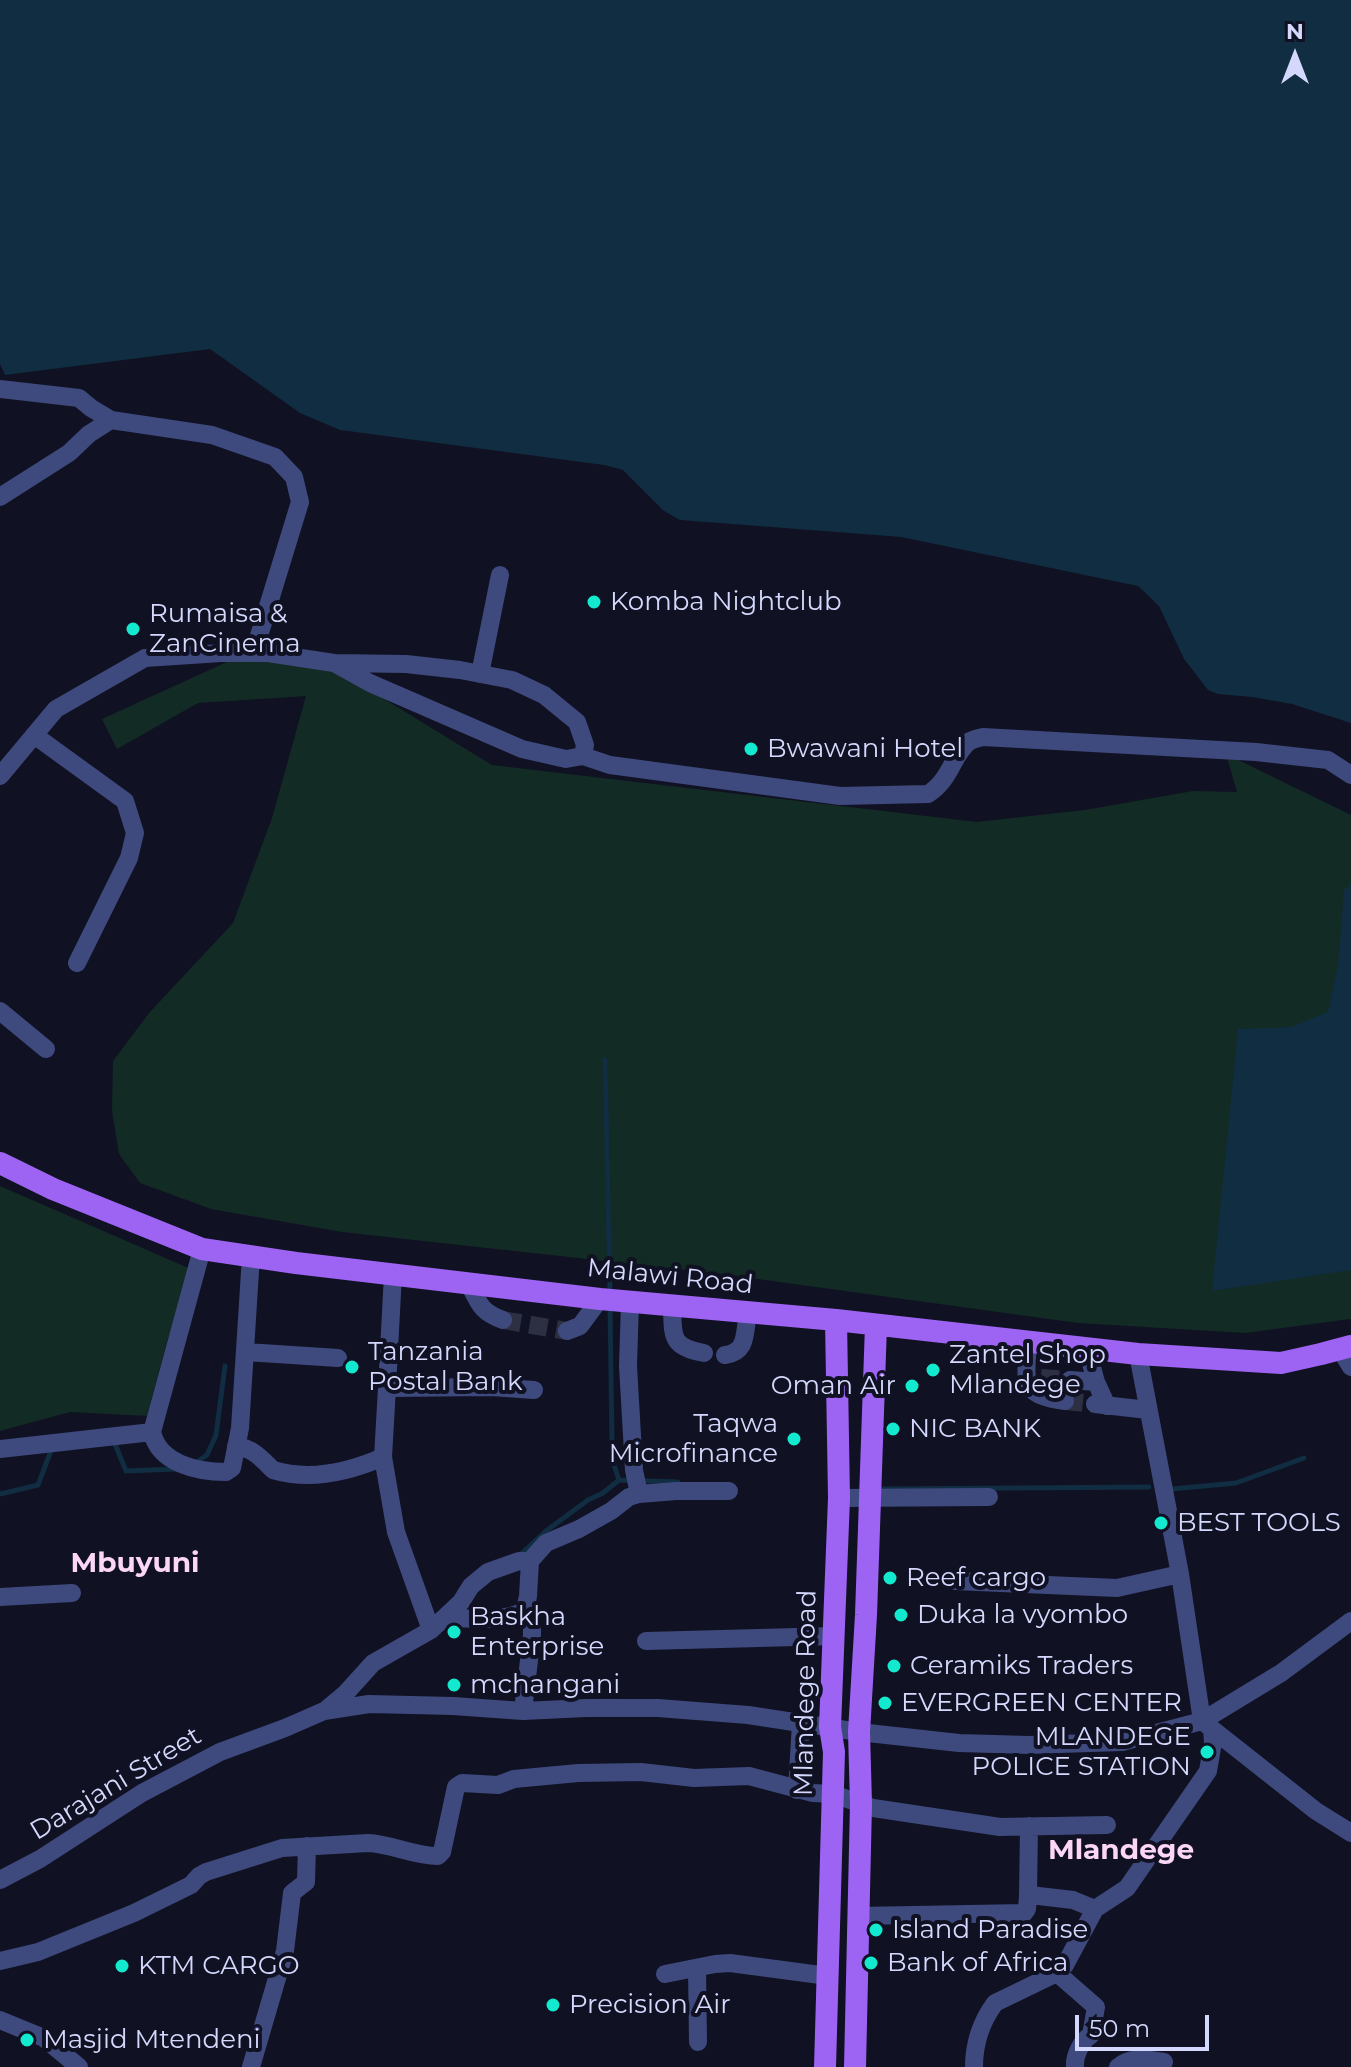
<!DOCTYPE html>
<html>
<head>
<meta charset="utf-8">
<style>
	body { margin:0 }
	#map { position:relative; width:1351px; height:2067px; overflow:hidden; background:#101122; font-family:Montserrat,sans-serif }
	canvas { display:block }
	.north { position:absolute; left:1255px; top:16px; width:80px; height:80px; -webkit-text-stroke:6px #101122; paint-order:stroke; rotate:0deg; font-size:22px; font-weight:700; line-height:32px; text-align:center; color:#d4d8fc }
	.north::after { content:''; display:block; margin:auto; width:28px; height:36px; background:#d4d8fc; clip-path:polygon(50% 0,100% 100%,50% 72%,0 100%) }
	.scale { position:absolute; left:1075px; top:2015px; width:134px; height:36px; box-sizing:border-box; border:4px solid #d4d8fc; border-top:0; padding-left:10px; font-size:24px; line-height:28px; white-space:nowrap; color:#d4d8fc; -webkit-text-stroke:6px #101122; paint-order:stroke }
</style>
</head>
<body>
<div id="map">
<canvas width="1351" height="2067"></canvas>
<div class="north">N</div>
<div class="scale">50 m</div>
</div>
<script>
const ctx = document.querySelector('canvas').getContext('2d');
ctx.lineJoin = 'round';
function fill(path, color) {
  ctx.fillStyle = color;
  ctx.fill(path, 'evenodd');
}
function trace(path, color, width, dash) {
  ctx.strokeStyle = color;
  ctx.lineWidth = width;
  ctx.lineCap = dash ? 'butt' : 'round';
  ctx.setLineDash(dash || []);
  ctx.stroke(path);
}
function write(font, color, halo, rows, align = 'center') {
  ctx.font = font + ' Montserrat,sans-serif';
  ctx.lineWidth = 8;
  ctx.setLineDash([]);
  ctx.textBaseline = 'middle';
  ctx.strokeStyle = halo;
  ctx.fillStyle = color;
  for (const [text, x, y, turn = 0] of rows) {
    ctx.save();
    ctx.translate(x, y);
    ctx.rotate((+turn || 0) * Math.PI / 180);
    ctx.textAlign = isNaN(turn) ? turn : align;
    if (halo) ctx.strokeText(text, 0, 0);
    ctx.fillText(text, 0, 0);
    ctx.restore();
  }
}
fill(new Path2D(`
	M 268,660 L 332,667 L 492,765 L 977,822 L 1085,810 L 1193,791 L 1237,792 L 1226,754 L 1351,815 L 1351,1319 L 1245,1333 L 1078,1323 L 714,1273 L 342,1232 L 211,1209 L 140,1183 L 119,1154 L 112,1111 L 113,1061 L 149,1013 L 233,923 L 272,818 L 306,696 L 198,703 L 117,749 L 102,719 L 229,661 Z
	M 0,1186 L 193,1270 L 168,1338 L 147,1416 L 70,1412 L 0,1431 Z`), '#132b25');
fill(new Path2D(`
	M 0,0 L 1351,0 L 1351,723 L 1292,704 L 1252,697 L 1218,694 L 1208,690 L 1184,659 L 1159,606 L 1138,586 L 901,537 L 680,520 L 664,511 L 623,470 L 604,465 L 340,430 L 300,413 L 210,349 L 5,375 L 0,364 Z
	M 1351,885 L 1351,1270 L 1212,1291 L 1238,1029 L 1291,1027 L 1328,1012 L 1338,965 L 1344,890 Z`), '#102d41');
trace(new Path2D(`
	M 605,1060 L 610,1292
	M 610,1306 L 612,1445 L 614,1465 L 619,1480
	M 113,1439 L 126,1471 L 177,1469
	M 194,1464 L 207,1455 L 216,1435 L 225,1366
	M 878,1489 L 1149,1487
	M 1172,1489 L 1236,1483 L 1304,1458
	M 0,1494 L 38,1485 L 52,1448
	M 521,1554 L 546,1531 L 588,1500 L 603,1493 L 619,1480 L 678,1482`), '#102d41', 5);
trace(new Path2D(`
	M 503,1320 L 567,1331
	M 1041,1378 L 1070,1380
	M 1065,1401 L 1093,1404`), '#2d2f43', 18, [18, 9]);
trace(new Path2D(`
	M 0,389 L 79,398 L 91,408 L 111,420
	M 0,497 L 69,453 L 89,434 L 111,420 L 212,435 L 275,457 L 294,477 L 300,502 L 254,652
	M 480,674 L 500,575
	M 34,735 L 125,801 L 135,833 L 129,858 L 77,963
	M 583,756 L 610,765 L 840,796 L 928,794 C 951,780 953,753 970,741 C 974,739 979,738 983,737 L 1256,752 L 1328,760 L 1351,775
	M 0,776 L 56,709 L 145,658 L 221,653 L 268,653 L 334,663 L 406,664 L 460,670 L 512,680 L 544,695 L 577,722 L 585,745 L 583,756 L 566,759 L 522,749 L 370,683 L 334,663
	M 0,1011 L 46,1049
	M 202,1249 L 152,1432 C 159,1464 198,1472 226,1472 L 232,1468 L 240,1428 L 251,1256
	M 393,1274 L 387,1388 L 492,1387 L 534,1390
	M 468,1282 C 479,1303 480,1312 503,1320
	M 630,1302 L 628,1366 L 634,1470 L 639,1494 L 676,1491 L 729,1491
	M 672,1306 C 673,1336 670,1347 704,1353
	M 567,1331 L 580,1326 L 600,1299
	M 1028,1342 C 1026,1381 1019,1395 1065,1401
	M 1087,1349 L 1096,1382 L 1107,1406
	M 1340,1349 L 1351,1367
	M 246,1352 L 338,1358
	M 1138,1354 L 1180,1574 L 1202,1721 L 1316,1811 L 1351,1833
	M 725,1355 C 748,1352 744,1333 748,1313
	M 1070,1380 L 1096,1382
	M 387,1388 L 383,1457 L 396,1532 L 431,1630
	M 1095,1404 L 1148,1410
	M 236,1446 C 254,1449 261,1458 273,1470 C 310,1481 349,1472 383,1457
	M 0,1449 L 152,1432
	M 839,1498 L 989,1497
	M 955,1581 L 1117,1588 L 1180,1574
	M 0,1597 L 72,1593
	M 445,1617 L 461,1602 L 471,1586 L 488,1572 L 519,1561 L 530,1561
	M 646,1641 L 834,1636
	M 327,1709 L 345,1694 L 373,1663 L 431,1630 L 445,1617 C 467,1619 507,1622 525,1610 L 528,1596 L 530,1561 L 546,1543 L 579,1529 L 611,1511 L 629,1497 L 639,1494
	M 523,1711 L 532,1635 L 532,1624 L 525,1610
	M 797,1790 L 801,1723
	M 0,1880 L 40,1859 L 142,1793 L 220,1752 L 285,1728 L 324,1711 L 369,1704 L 453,1706 L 523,1711 L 586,1708 L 658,1708 L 748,1715 L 859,1732 L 959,1743 L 1028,1745 L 1122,1742 L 1202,1721 L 1281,1673 L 1351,1621
	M 1028,1896 L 1029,1826
	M 858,1916 L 1024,1913 L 1027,1909 L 1028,1896 L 1030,1895 L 1073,1900 L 1095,1909
	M 0,1961 L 38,1952 L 134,1913 L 191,1885 L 199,1876 L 206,1872 L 282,1848 L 368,1843 C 392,1844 413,1856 438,1856 L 442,1852 L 456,1787 L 462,1783 L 498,1785 L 514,1779 L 578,1773 L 641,1772 L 694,1778 L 749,1776 L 813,1793 L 833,1794 L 873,1808 L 1000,1827 L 1107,1825
	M 697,1968 L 698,2042
	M 1057,1973 L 1096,2007 L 1091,2035 C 1081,2041 1074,2056 1075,2067
	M 665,1974 L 715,1964 L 730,1963 L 828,1976
	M 0,2020 L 44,2038 L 79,2067
	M 251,2067 L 285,1951 L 292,1893 L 306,1882 L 307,1846
	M 974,2067 C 974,2043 981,2022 995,2003 L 1057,1973 L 1065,1965 L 1095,1909 L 1127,1888 L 1208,1771 L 1213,1742 L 1212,1729
	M 1118,2067 C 1132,2055 1148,2060 1164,2062`), '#3e4a7d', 18);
trace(new Path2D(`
	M 0,1163 L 53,1189 L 202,1249 L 296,1263 L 600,1299 L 836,1320 L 1138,1354 L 1281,1363 L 1321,1354 L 1351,1346
	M 825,2067 L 834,1752 L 830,1727 L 839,1498 L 836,1320
	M 855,2067 L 861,1804 L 859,1732 L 866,1615 L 876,1325`), '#9d64f3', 22);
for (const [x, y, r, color] of [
	[594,602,8,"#13e9ce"],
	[133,629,8,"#13e9ce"],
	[751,749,8,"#13e9ce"],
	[352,1367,8,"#13e9ce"],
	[933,1370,8,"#13e9ce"],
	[912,1386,8,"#13e9ce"],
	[893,1429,8,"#13e9ce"],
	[794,1439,8,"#13e9ce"],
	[1161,1523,8,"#13e9ce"],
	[890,1578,8,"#13e9ce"],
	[901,1615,8,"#13e9ce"],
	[454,1632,8,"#13e9ce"],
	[894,1666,8,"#13e9ce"],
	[454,1685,8,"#13e9ce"],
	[885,1703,8,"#13e9ce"],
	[1207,1752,8,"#13e9ce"],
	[876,1930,8,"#13e9ce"],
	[871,1963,8,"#13e9ce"],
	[122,1966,8,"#13e9ce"],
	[553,2005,8,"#13e9ce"],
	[27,2040,8,"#13e9ce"]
]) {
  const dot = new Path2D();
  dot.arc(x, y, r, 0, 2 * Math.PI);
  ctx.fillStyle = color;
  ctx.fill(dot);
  trace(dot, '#101122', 3);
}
write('26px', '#d4d8fc', '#101122', [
	["Komba Nightclub",610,602],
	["Rumaisa &",149,614],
	["ZanCinema",149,644],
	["Bwawani Hotel",767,749],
	["Tanzania",368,1352],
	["Postal Bank",368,1382],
	["Zantel Shop",949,1355],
	["Mlandege",949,1385],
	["Oman Air",896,1386,"right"],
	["Taqwa",778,1424,"right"],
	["Microfinance",778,1454,"right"],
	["NIC BANK",909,1429],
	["BEST TOOLS",1177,1523],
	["Reef cargo",906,1578],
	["Duka la vyombo",917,1615],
	["Baskha",470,1617],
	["Enterprise",470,1647],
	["Ceramiks Traders",910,1666],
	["mchangani",470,1685],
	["EVERGREEN CENTER",901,1703],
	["MLANDEGE",1191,1737,"right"],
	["POLICE STATION",1191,1767,"right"],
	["Island Paradise",892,1930],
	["Bank of Africa",887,1963],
	["KTM CARGO",138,1966],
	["Precision Air",569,2005],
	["Masjid Mtendeni",43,2040]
], 'left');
write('26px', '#d4d8fc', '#101122', [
	["Malawi Road",670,1277,6],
	["Mlandege Road",806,1693,-89],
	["Darajani Street",116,1784,-31]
]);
write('bold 28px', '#fcd6f7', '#101122', [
	["Mbuyuni",135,1564],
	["Mlandege",1121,1851]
]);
</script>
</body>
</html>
